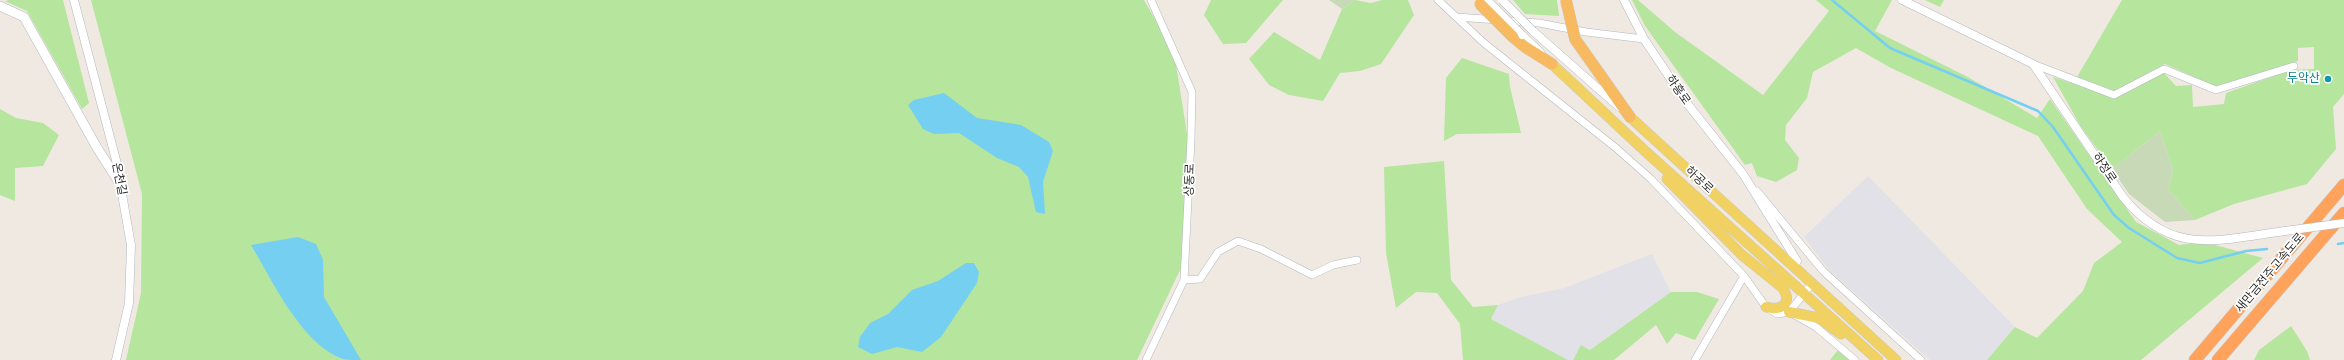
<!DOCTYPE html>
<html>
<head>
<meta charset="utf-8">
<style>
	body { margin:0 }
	canvas { display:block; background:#efe9e1 }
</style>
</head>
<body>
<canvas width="2344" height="360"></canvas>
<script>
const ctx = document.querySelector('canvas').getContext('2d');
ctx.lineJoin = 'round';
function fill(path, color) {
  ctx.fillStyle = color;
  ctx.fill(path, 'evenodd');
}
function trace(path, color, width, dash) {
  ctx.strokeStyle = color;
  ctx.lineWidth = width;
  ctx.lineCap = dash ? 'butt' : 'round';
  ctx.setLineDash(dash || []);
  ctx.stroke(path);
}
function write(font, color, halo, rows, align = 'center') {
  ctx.font = font + ' "Open Sans","Noto Sans KR",sans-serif';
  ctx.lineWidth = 3.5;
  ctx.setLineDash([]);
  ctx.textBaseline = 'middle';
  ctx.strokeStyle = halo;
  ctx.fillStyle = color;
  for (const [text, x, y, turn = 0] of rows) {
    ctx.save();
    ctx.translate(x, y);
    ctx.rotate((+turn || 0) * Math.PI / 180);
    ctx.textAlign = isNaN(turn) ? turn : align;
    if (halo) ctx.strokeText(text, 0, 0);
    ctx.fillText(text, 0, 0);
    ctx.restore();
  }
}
fill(new Path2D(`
	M 1868,176 L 2015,327 L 1987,360 L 1930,360 L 1829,270 L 1804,237 Z
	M 1652,254 L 1671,292 L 1590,350 L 1581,345 L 1573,360 L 1568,360 L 1491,319 L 1498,305 L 1521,297 L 1564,288 Z`), '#e3e1e8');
fill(new Path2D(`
	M 9,0 L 63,0 L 89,103 L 82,109 L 27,11 L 5,1 Z
	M 91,0 L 1144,0 L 1174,52 L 1188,140 L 1182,266 L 1137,360 L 126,360 L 141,293 L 142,194 Z
	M 1211,0 L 1283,0 L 1246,43 L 1223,44 L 1204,15 Z
	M 1355,0 L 1371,3 L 1382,0 L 1408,0 L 1414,15 L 1381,64 L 1360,71 L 1340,73 L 1323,101 L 1289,95 L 1269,85 L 1249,59 L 1274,32 L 1320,60 L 1342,9 Z
	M 1513,0 L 1557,0 L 1559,16 L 1525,14 Z
	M 1632,0 L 1638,0 L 1675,32 L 1763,95 L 1829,11 L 1816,0 L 1892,0 L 1875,31 L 1968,77 L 2037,118 L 2050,99 L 2136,222 L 2179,245 L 2204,242 L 2263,258 L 2141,360 L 1987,360 L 2015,327 L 2037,338 L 2083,291 L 2094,263 L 2122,242 L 2087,209 L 2038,136 L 1891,68 L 1856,48 L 1813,72 L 1807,98 L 1786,125 L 1785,140 L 1799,158 L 1797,170 L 1776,182 L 1757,176 L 1752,163 L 1745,165 L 1645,26 Z
	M 1925,0 L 1944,0 L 1940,7 Z
	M 2122,0 L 2344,0 L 2344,94 L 2333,107 L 2336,149 L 2307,184 L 2234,204 L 2195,220 L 2168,189 L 2173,170 L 2160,131 L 2112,169 L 2081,127 L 2053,77 L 2115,97 L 2164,73 L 2176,86 L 2192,85 L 2193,107 L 2224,104 L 2226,93 L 2291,70 L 2314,69 L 2314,47 L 2298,48 L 2298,61 L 2217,87 L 2165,64 L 2115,91 L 2077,77 Z
	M 1462,58 L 1509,74 L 1510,87 L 1521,133 L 1457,134 L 1444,141 L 1446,78 Z
	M 0,109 L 16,118 L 43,123 L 59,135 L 43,166 L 15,168 L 15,201 L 0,195 Z
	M 1444,161 L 1451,280 L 1473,307 L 1498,305 L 1491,319 L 1568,360 L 1463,360 L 1460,324 L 1437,293 L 1416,292 L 1396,308 L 1386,253 L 1384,167 Z
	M 1671,292 L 1697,292 L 1719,299 L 1695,340 L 1676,333 L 1667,344 L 1656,325 L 1614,360 L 1573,360 L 1581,345 L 1590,350 Z
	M 2291,326 L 2307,351 L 2310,360 L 2254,360 L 2259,350 Z
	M 1838,350 L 1850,360 L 1830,360 Z`), '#b6e59e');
fill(new Path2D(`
	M 1329,0 L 1355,0 L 1342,9 Z
	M 2160,131 L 2173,170 L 2168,189 L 2195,220 L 2165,222 L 2129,194 L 2112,169 Z`), '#c8d9b8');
fill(new Path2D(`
	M 944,93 L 977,118 L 1021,125 L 1049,142 L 1053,151 L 1043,182 L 1045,214 L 1036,212 L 1028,177 L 1019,167 L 997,158 L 959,133 L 934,134 L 923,129 L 908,105 L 914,100 Z
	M 298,237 L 316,244 L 323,260 L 324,297 L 361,360 C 355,360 348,360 343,359 C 302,345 272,280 251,245 Z
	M 966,263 L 974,263 L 979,272 L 977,283 L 941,337 L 922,352 L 897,347 L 872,354 L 858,347 L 860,337 L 870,323 L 888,314 L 912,290 L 938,281 Z`), '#75cff0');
trace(new Path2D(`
	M 1832,0 L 1890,48 L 2038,111 L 2053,127 L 2114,215 L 2129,228 L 2177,258 L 2200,263 L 2246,251 L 2267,249
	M 2338,244 L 2344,243`), '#75cff0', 2.5);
const minor = new Path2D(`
	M 1438,0 L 1484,43 L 1616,148 L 1651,179 L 1744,276 L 1766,307 L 1777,314 L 1789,312 L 1816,327 L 1855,360
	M 1457,17 L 1539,23 L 1586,32 L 1644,39
	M 2033,64 L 2114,95 L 2164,69 L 2216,90 L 2294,66
	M 1757,191 L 1823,271 L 1921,360
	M 1184,280 L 1200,279 L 1218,252 L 1238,241 L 1261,249 L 1312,275 L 1333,265 L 1357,260
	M 1789,312 L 1812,284
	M 1146,360 L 1184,280 L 1191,139 L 1192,92 L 1151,0
	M 1695,360 L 1744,276`);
const tertiary = new Path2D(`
	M 74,0 L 116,160 L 131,245 L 129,303 L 116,360
	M 1624,0 L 1644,39 L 1686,102 L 1743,174 L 1797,261 L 1793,267
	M 1902,0 L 2033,64 L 2123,197 C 2172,257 2217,240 2285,231
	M 1533,31 L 1619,107
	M 1522,35 L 1540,52`);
const secondary = new Path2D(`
	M 0,6 L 24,17 L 96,146 L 120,184`);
const primary = new Path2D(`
	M 1552,64 L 1645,151 L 1878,360
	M 1630,117 L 1896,360
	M 1667,179 L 1742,255 L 1783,288 C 1792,304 1782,311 1766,307
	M 1789,312 L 1819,318 L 1841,334`);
const trunk = new Path2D(`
	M 1513,37 L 1525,47 L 1552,64
	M 1575,39 L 1630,117`);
const motorway = new Path2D(`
	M 2195,360 L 2344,185
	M 2218,360 L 2344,213`);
trace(minor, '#b4b7c1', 8);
trace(tertiary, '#b4b7c1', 9);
trace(secondary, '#b4b7c1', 10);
trace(primary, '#c9c9c9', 11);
trace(trunk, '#c9c9c9', 12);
trace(motorway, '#c9c9c9', 13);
trace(minor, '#fff', 7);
trace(tertiary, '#fff', 8);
trace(secondary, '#fff', 9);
trace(primary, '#f2d163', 10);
trace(trunk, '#f8ba60', 11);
trace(motorway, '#ffa35c', 12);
const tertiaryBridge = new Path2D(`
	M 1487,0 L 1522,35
	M 1502,0 L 1533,31
	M 2285,231 L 2344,223`);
const trunkBridge = new Path2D(`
	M 1566,0 L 1575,39
	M 1480,4 L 1513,37`);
trace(tertiaryBridge, '#b4b7c1', 9, []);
trace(trunkBridge, '#c9c9c9', 12, []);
trace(tertiaryBridge, '#fff', 8);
trace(trunkBridge, '#f8ba60', 11);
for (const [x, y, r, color] of [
	[2328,79,4,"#0f9aa8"]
]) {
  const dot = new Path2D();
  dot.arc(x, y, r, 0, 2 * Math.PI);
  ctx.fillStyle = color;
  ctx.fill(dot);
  trace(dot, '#fff', 1.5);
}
write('12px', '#0d838f', '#fff', [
	["두악산",2320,79]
], 'right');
write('12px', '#2e2e2e', '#fff', [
	["하흥로",1678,90,55],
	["하정로",2104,168,56],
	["온천길",119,179,79],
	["상동로",1190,180,-88],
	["하공로",1699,180,43],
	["새만금전주고속도로",2270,273,-50]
]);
</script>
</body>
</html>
